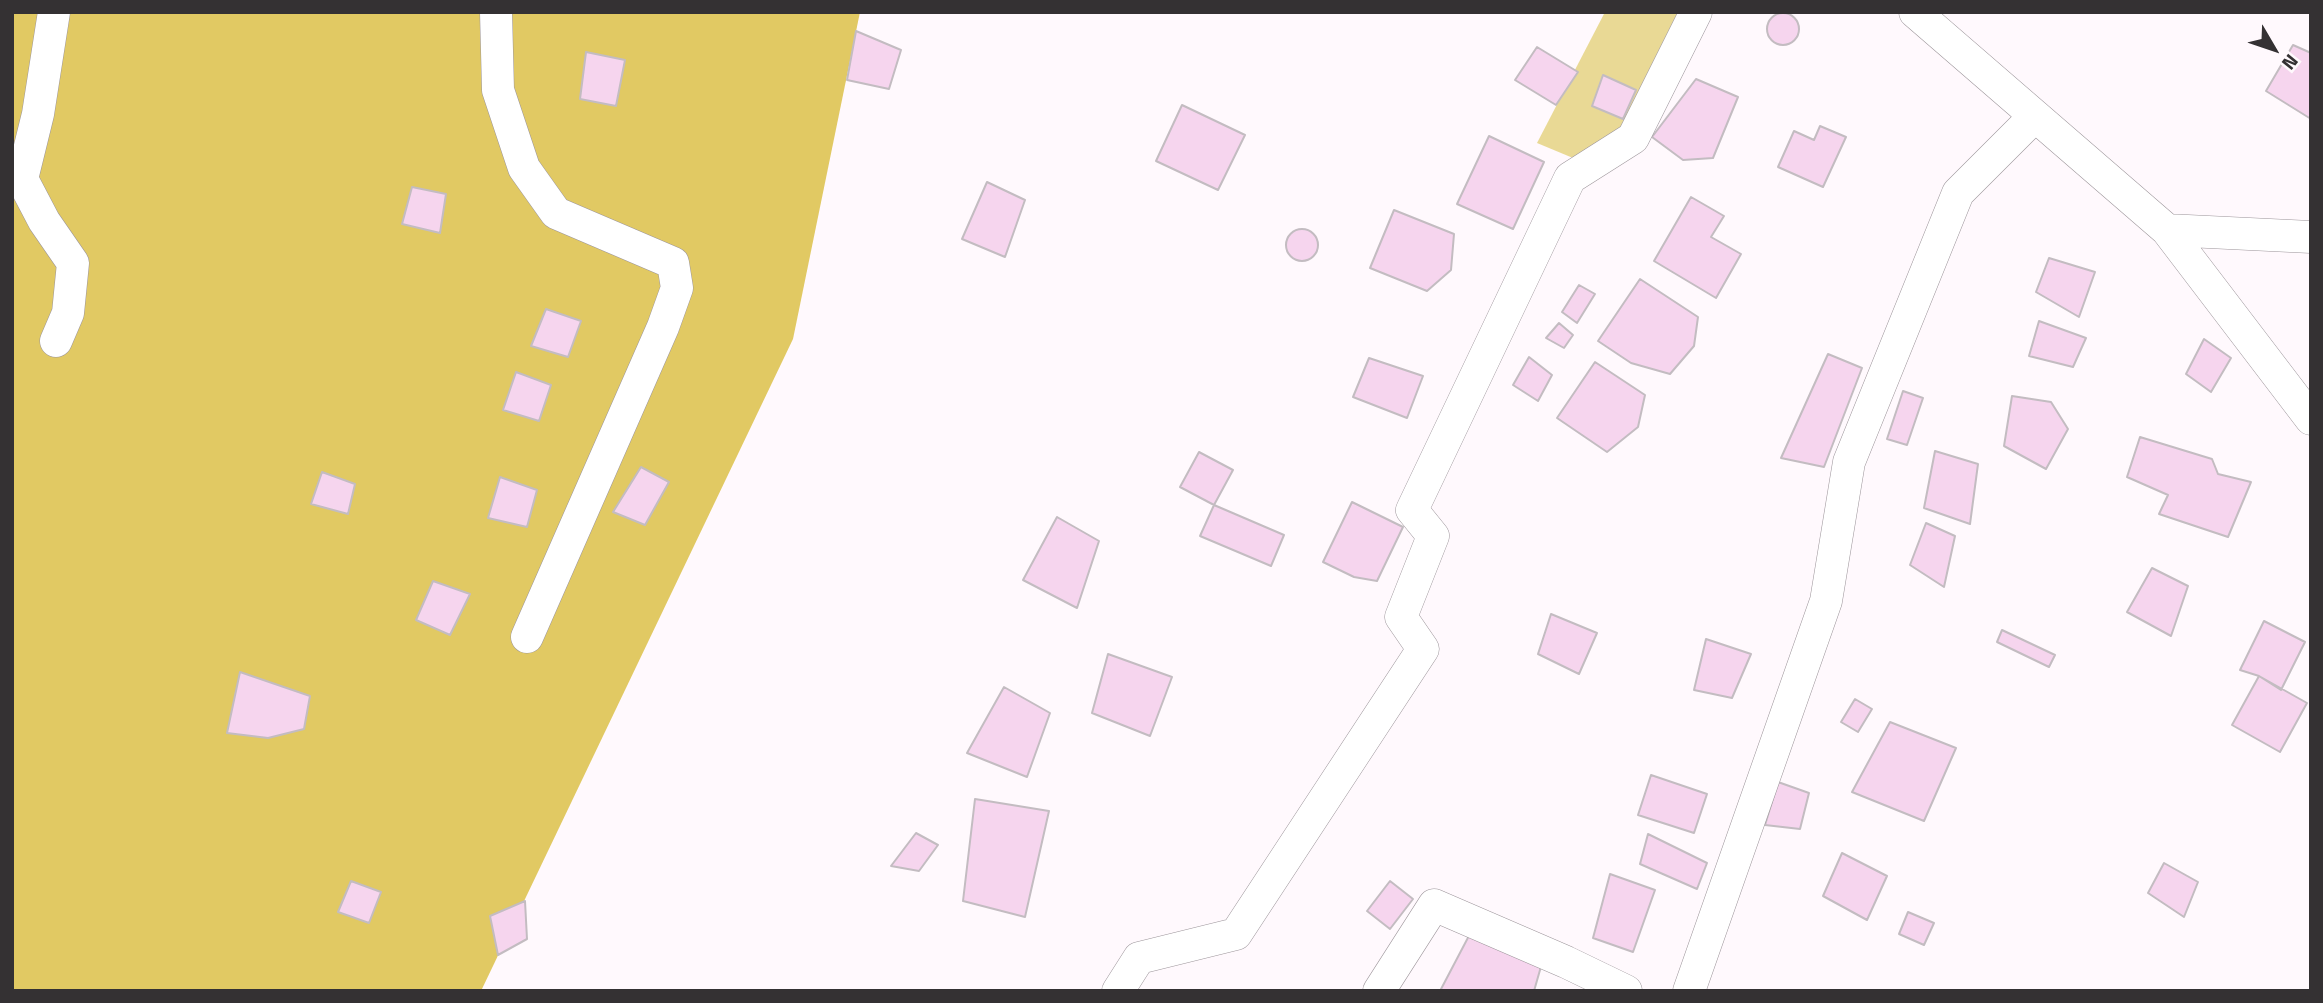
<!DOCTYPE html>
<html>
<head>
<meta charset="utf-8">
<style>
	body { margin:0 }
	#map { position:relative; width:2323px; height:1003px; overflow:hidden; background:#fff9fd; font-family:"Titillium Web",sans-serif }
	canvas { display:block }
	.frame { position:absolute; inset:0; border:14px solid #343133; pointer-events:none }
	.north { position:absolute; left:2239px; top:14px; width:70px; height:70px; -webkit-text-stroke:5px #fff9fd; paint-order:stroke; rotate:129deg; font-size:19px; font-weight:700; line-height:28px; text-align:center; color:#343133 }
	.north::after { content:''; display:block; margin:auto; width:24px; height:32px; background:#343133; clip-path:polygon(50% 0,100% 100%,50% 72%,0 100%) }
</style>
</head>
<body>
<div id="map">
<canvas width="2323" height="1003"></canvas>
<div class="frame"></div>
<div class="north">N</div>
</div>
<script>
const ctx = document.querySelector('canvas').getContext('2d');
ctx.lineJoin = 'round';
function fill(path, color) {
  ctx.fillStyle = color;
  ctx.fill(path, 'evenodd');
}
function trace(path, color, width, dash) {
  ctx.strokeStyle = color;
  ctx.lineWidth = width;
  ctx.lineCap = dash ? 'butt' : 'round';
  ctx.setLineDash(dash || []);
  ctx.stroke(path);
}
fill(new Path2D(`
	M 1605,12 L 1681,12 L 1620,131 L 1573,158 L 1537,143 Z`), '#e9d995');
fill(new Path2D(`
	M 12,12 L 860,12 L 793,339 L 481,991 L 12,991 Z`), '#e1c963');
const building = new Path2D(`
	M1767 29a16 16 0 1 1 32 0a16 16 0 1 1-32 0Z
	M 856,31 L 901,50 L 889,89 L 847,80 Z
	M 2293,45 L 2311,53 L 2311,119 L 2266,91 Z
	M 1537,47 L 1578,72 L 1556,105 L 1515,80 Z
	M 586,52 L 625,60 L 616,106 L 580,99 Z
	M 1603,75 L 1636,90 L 1623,119 L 1592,106 Z
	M 1696,79 L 1738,97 L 1713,158 L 1683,160 L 1652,137 Z
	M 1182,105 L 1245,135 L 1218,190 L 1156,161 Z
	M 1820,126 L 1846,137 L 1823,187 L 1778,167 L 1794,131 L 1814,140 Z
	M 1489,136 L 1544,162 L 1513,229 L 1457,204 Z
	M 987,182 L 1025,200 L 1005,257 L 962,239 Z
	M 412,187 L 446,194 L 440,233 L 402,224 Z
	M 1691,197 L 1724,216 L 1711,237 L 1741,254 L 1716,298 L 1654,261 Z
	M 1394,210 L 1454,234 L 1451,270 L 1427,291 L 1370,268 Z
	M1286 245a16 16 0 1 1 32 0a16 16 0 1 1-32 0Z
	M 2049,258 L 2095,272 L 2079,317 L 2036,292 Z
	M 1640,279 L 1698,317 L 1694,346 L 1670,374 L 1631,363 L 1598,341 Z
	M 1579,285 L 1595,294 L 1577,323 L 1562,312 Z
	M 546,309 L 581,321 L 568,357 L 531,346 Z
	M 2039,321 L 2086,338 L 2073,367 L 2029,356 Z
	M 1559,323 L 1573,335 L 1564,348 L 1546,338 Z
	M 2204,339 L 2231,358 L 2211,392 L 2186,374 Z
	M 1828,354 L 1862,368 L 1824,467 L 1781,458 Z
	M 1529,357 L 1552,375 L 1538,401 L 1513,385 Z
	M 1369,358 L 1423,376 L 1407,418 L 1353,397 Z
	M 1595,362 L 1645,395 L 1638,427 L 1607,452 L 1557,418 Z
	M 516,372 L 551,385 L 539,421 L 503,410 Z
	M 1903,391 L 1923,398 L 1907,445 L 1887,439 Z
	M 2012,396 L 2051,402 L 2068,429 L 2046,469 L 2004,446 Z
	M 2140,437 L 2212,459 L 2218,474 L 2251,482 L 2228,537 L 2159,514 L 2168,495 L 2127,477 Z
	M 1935,451 L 1978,464 L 1970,524 L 1924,508 Z
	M 1199,452 L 1233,470 L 1214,505 L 1180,487 Z
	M 641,467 L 669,482 L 645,525 L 613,512 Z
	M 322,472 L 355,484 L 348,514 L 311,504 Z
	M 500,477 L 537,490 L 527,527 L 488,518 Z
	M 1352,502 L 1403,527 L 1377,581 L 1354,577 L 1323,562 Z
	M 1214,505 L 1284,535 L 1271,566 L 1200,536 Z
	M 1057,517 L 1099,541 L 1077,608 L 1023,580 Z
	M 1926,523 L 1955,536 L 1944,587 L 1910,565 Z
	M 2152,568 L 2188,586 L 2171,636 L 2127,612 Z
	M 433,581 L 470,594 L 450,635 L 416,620 Z
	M 1551,614 L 1597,633 L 1579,674 L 1538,654 Z
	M 2264,621 L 2305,642 L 2281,690 L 2259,676 L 2240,670 Z
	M 2002,630 L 2055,655 L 2049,667 L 1997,642 Z
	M 1706,639 L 1751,654 L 1732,698 L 1694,690 Z
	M 1108,654 L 1172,677 L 1150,736 L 1092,713 Z
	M 240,672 L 310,696 L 304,729 L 268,738 L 227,733 Z
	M 2259,676 L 2307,703 L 2280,752 L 2232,725 Z
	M 1004,687 L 1050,713 L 1027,777 L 967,753 Z
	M 1855,699 L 1872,709 L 1858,732 L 1841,722 Z
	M 1890,722 L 1956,748 L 1924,821 L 1852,792 Z
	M 1651,775 L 1707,794 L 1694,833 L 1638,815 Z
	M 1778,782 L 1809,793 L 1800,829 L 1765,825 Z
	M 975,799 L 1049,811 L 1025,917 L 963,901 Z
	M 916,833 L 938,845 L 919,871 L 891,866 Z
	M 1648,834 L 1707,863 L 1697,889 L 1640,864 Z
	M 1842,853 L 1887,876 L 1867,920 L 1823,896 Z
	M 2164,863 L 2198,882 L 2184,917 L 2148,893 Z
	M 1610,874 L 1655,890 L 1633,952 L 1593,938 Z
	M 351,881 L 381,892 L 369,923 L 338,912 Z
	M 1390,881 L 1413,899 L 1390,929 L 1367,911 Z
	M 525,901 L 527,939 L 498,955 L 490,916 Z
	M 1908,912 L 1934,923 L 1924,945 L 1899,934 Z
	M 1472,930 L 1542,963 L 1534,991 L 1440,991 Z`);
fill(building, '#f6d5ee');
trace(building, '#c3bcc1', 2);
const street = new Path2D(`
	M 54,12 L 38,114 L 22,179 L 44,221 L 73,263 L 68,313 L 56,341
	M 496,12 L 498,90 L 524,168 L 556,213 L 673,263 L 677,288 L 663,327 L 527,637
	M 1915,12 L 2167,230 L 2311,419
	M 2167,230 L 2311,237
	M 1118,991 L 1139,958 L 1236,934 L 1423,649 L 1401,617 L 1433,536 L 1412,510 L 1570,178 L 1633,138 L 1696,12
	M 1379,991 L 1434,905 L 1566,962 L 1626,991
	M 1689,991 L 1826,601 L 1849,462 L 1958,193 L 2035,116`);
trace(street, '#9d969b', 33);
trace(street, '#fff', 32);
</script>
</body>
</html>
